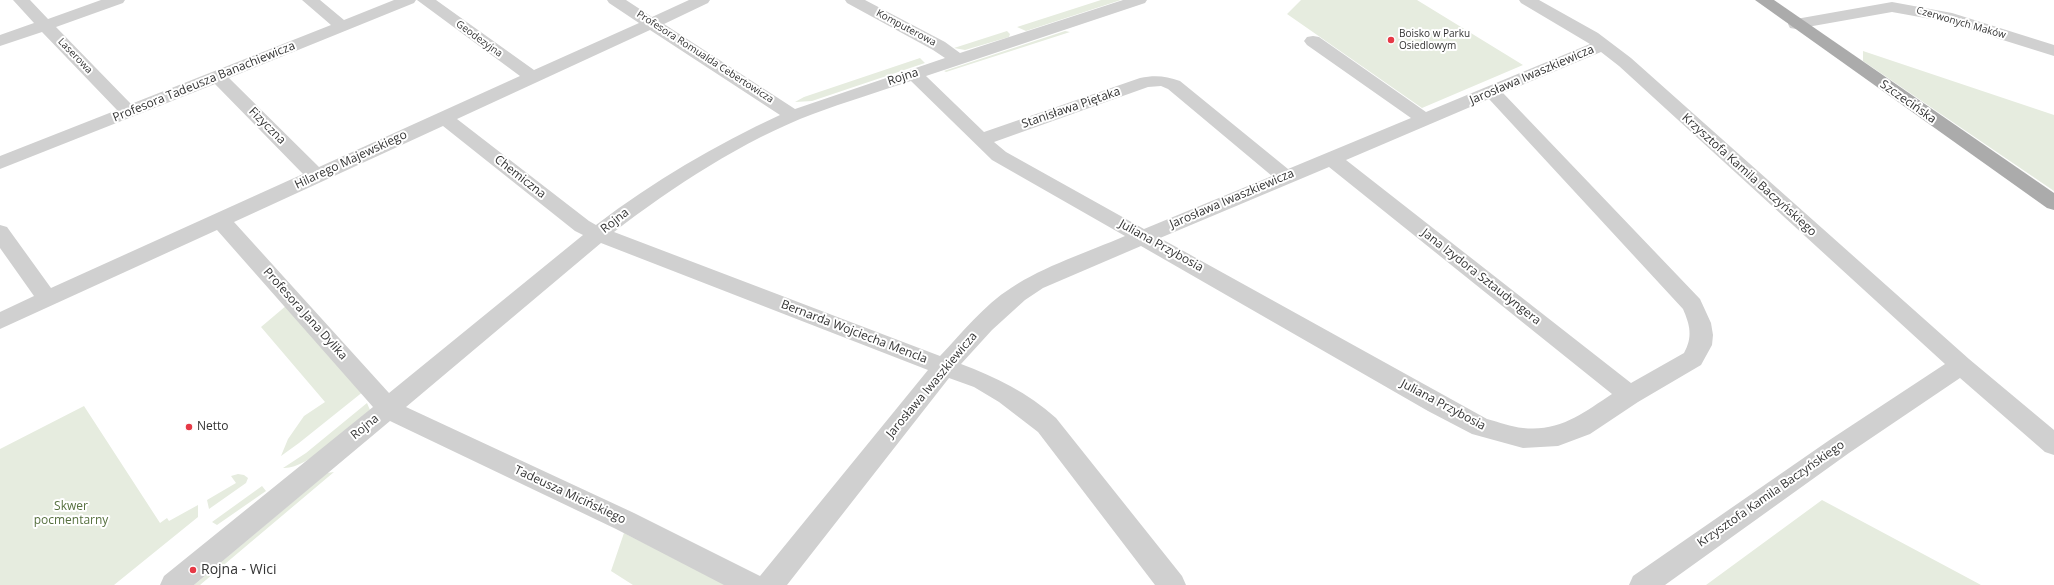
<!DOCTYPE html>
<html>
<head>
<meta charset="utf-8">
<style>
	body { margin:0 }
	canvas { display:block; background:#fff }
</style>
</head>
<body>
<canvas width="2054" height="585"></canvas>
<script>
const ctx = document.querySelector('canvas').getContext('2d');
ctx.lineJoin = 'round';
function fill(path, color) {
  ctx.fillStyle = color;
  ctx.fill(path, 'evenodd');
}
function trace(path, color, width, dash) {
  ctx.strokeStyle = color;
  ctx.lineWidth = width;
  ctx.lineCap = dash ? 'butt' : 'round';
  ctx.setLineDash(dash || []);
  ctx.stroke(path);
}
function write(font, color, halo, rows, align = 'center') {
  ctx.font = font + ' "Open Sans",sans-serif';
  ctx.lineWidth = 4;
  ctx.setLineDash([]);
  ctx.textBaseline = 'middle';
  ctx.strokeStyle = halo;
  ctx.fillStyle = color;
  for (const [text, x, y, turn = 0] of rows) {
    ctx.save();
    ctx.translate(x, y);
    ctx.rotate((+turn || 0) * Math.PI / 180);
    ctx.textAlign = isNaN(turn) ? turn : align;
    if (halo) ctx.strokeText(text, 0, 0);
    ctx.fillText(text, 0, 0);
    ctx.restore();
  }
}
fill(new Path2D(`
	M 1101,0 L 1121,0 L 1026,31 L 1017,27 Z
	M 1301,0 L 1417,0 L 1523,65 L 1422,108 L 1287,14 Z
	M 1007,31 L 1010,34 L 1009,37 L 965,50 L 954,48 Z
	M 1065,31 L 1070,32 L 946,72 L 944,71 Z
	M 1863,51 L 2054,115 L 2054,191 L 1863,61 Z
	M 920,58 L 925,63 L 812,101 L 795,102 L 804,97 Z
	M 287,305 L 364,391 L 299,443 L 281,456 L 288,439 L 304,416 L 325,402 L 261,327 Z
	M 367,403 L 370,410 C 351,426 307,470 283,468 L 306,453 Z
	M 84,406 L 160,523 L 167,518 L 169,521 L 198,505 L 198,517 L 114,585 L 0,585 L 0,449 Z
	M 334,472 L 200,585 L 194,585 L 327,473 Z
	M 238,474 L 244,475 L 248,478 L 246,483 L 209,509 L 207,500 L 236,483 L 231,476 Z
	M 262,486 L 266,491 L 217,525 L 212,522 Z
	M 1822,500 L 1968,578 L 1981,585 L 1706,585 Z
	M 624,533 L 730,585 L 633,585 L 611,571 Z`), '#e6ecdf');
fill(new Path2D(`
	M 13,0 L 30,0 L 48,19 L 101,0 L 125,0 L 123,3 L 56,27 L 131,104 L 331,25 L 302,0 L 320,0 L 344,20 L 394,0 L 416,0 L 414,3 L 229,78 L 319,167 L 520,76 L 417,0 L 436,0 L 534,70 L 639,23 L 609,3 L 607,0 L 626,0 L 652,17 L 689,0 L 710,0 L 708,3 L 664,24 L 795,109 L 945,58 L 933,50 L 847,3 L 845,0 L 865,0 L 945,42 L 960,53 L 1123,0 L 1147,0 L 1145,3 L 926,76 L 984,132 L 1140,78 C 1155,75 1166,76 1180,81 L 1288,169 L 1411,118 L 1307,45 L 1304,41 L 1307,37 L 1313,36 L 1319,37 L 1426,112 L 1590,44 L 1521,3 L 1519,0 L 1539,0 L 1598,33 L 1631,58 L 1969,359 L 2054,430 L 2054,455 L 2045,452 L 1960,378 L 1849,453 L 1665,585 L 1629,585 L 1633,576 L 1831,439 L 1945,364 L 1619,66 L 1601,52 L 1503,93 L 1700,299 L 1711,323 L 1713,335 L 1712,345 L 1701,365 L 1638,402 L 1590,434 L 1558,446 L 1523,448 L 1472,434 L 1428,411 L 1141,246 L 1043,288 L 1025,300 L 992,330 L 961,364 C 996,377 1028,393 1056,418 L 1182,576 L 1186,585 L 1155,585 L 1038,432 L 999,402 L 974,387 L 949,378 L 787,585 L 724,585 L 616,529 L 390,421 L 194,585 L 160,585 L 164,576 L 373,407 L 217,230 L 0,329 L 0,312 L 34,296 L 0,248 L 0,225 L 7,227 L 51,288 L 303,174 L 215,84 L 0,169 L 0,156 L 117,110 L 42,32 L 0,46 L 0,35 L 34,23 ZM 650,30 L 780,115 C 715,145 654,181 596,225 L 589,221 L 457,119 ZM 911,81 L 992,160 L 1125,236 C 1088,252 1044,266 1011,288 C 984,305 962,333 940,356 L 614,232 C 672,187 744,140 813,114 C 845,102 878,92 911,81 ZM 1161,86 L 1168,89 L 1272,176 L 1144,229 L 1006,152 L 994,142 L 1148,87 ZM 1489,99 L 1683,309 C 1690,325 1693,337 1684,353 L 1631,383 L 1346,160 ZM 443,126 L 575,231 L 583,235 L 389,393 L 234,222 ZM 1329,167 L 1612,394 C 1583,413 1560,432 1523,428 C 1511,427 1499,422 1487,419 L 1160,238 ZM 601,243 L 928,370 L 760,576 L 634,513 L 406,407 Z
	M 1892,2 L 1952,13 L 2054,45 L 2054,56 L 1942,21 L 1892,12 L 1796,29 L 1790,28 L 1788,24 L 1790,20 L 1796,19 Z`), '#d0d0d0');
fill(new Path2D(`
	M 1755,0 L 1774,0 L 2054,193 L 2054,210 L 2047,208 Z`), '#ababab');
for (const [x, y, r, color] of [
	[1391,40,4,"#e63946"],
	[189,427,4,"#e63946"],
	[193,570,4,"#e63946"]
]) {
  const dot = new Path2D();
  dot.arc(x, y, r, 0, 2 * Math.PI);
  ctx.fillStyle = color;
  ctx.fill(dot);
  trace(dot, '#fff', 1.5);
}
write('10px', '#333', '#fff', [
	["Czerwonych Maków",1961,23,16],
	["Komputerowa",906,28,28],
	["Geodezyjna",479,39,36],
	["Laserowa",75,56,46],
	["Profesora Romualda Cebertowicza",705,57,33]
]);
write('10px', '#333', '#fff', [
	["Boisko w Parku",1399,34],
	["Osiedlowym",1399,46]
], 'left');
write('12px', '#333', '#fff', [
	["Jarosława Iwaszkiewicza",1532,75,-23],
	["Rojna",903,77,-18],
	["Profesora Tadeusza Banachiewicza",204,82,-22],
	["Szczecińska",1908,102,35],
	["Stanisława Piętaka",1071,108,-19],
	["Fizyczna",267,126,45],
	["Hilarego Majewskiego",351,160,-25],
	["Krzysztofa Kamila Baczyńskiego",1749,175,42],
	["Chemiczna",520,177,38],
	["Jarosława Iwaszkiewicza",1232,199,-23],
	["Rojna",615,221,-38],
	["Juliana Przybosia",1161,246,29],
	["Jana Izydora Sztaudyngera",1481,277,38],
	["Profesora Jana Dylika",305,314,48],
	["Bernarda Wojciecha Mencla",854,332,21],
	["Jarosława Iwaszkiewicza",932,385,-50],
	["Juliana Przybosia",1443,405,28],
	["Rojna",365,427,-39],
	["Krzysztofa Kamila Baczyńskiego",1771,494,-35],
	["Tadeusza Micińskiego",570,495,25]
]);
write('12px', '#333', '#fff', [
	["Netto",197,427]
], 'left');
write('12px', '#56703f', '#fff', [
	["Skwer",71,507],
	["pocmentarny",71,521]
]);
write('14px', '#333', '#fff', [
	["Rojna - Wici",201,570]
], 'left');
</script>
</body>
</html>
